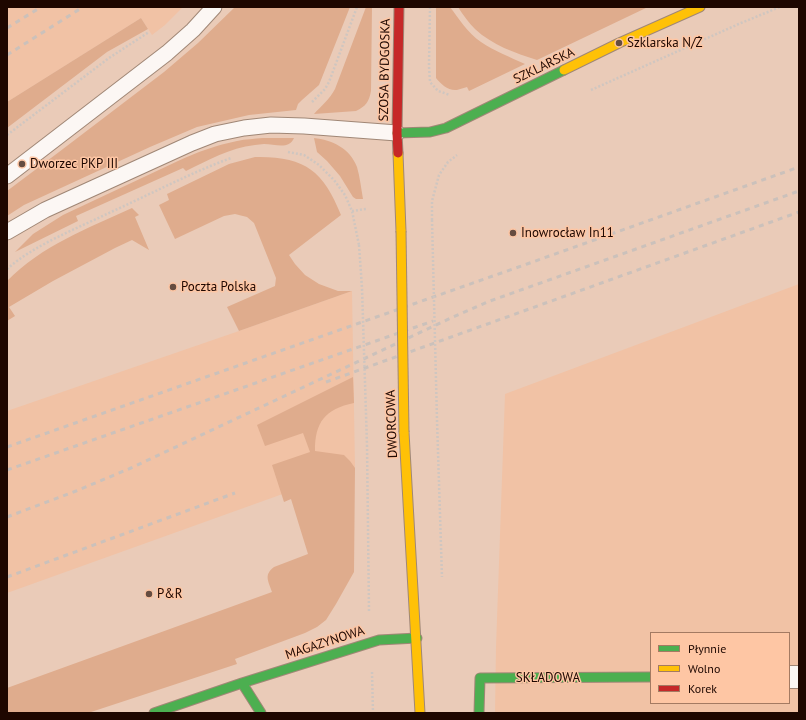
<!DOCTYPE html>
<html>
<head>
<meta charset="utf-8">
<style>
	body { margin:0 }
	#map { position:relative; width:806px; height:720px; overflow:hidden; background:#eacbb8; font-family:"PT Sans",sans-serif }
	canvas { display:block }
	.frame { position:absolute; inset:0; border:8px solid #1e0700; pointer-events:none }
	.legend { position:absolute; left:650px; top:632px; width:140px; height:72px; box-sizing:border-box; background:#fec6a4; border:1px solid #a47a62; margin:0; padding:5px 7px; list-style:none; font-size:12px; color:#1e0700 }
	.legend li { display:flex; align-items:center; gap:8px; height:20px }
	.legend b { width:20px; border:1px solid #a47a62 }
</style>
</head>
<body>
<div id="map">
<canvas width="806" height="720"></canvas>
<div class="frame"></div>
<ul class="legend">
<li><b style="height:5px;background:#4caf50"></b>Płynnie</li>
<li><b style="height:5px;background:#ffc107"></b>Wolno</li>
<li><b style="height:5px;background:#c62828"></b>Korek</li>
</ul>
</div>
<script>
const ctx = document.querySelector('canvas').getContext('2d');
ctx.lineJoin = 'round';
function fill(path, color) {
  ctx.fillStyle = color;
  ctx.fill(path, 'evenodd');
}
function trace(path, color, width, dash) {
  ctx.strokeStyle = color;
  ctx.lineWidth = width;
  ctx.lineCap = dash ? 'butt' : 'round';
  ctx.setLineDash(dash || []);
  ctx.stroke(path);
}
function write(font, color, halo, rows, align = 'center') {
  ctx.font = font + ' "PT Sans",sans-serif';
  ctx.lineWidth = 3;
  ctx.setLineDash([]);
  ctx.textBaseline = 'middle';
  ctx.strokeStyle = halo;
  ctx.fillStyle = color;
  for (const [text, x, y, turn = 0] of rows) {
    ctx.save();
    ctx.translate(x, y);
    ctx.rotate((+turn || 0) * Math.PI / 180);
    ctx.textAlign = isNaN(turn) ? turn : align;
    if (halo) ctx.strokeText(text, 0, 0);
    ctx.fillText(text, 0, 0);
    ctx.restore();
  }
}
fill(new Path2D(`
	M 7,7 L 183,7 L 165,25 L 152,35 L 141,18 L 7,102 Z
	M 799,284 L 799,713 L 495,713 L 496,647 L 505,394 ZM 651,633 L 789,633 L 789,703 L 651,703 Z
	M 352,291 L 355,468 L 7,593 L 7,411 L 239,331 Z`), '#f1c2a5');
fill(new Path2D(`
	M 235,7 L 350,7 L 319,85 L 302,100 L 298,104 L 296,110 L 249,115 L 197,127 L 150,147 L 24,205 L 7,216 L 7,191 L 59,152 L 164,72 L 198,43 Z
	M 366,7 L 372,7 L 371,91 C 369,102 366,106 356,111 L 314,114 C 321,106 330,99 335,89 Z
	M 436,7 L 450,7 C 459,19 468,33 481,42 C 494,51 510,57 525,64 L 469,91 L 467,87 C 464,88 460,89 457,90 C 448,91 441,84 436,78 Z
	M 458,7 L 648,7 L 537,60 C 515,53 492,45 475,29 C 469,23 463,15 458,7 Z
	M 141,18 L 148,29 L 107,52 L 7,128 L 7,102 Z
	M 263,138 L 294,138 C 289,150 275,144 264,144 C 261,144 258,145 255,145 C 229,148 209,160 186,171 L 183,168 L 76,216 L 78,221 L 15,252 L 33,234 L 63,215 L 178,161 C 197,152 217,145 237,141 C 246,139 254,139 263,138 Z
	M 314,138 C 332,140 350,148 357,167 C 360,177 361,188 363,199 L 356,199 L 353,197 L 340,176 L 327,161 L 317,152 Z
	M 255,157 C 304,156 323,170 341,215 L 289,255 L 295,264 L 305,275 L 319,284 L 338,291 L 352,291 L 239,331 L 227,307 L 275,286 L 276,278 L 254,223 L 247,217 L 235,214 L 224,216 L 175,239 L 159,205 L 169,200 L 167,194 L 229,164 Z
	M 132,208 L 139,215 L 135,217 L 149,250 L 132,240 L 115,248 L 53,281 L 9,307 L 15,316 L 7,321 L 7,281 C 41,246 88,228 132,208 Z
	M 353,377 L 354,403 C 325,409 315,422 315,451 L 344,455 L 350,461 L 355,468 L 354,572 L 336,604 L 326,620 L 317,627 L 305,633 L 235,659 L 237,664 L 88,713 L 7,713 L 7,688 L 272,592 C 269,582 263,575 274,567 L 308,554 L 291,499 L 284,502 L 272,465 L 310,452 L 303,433 L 265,446 L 257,425 Z`), '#dfac8d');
const lane = new Path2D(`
	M 7,176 L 167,53 L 193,30 L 214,7
	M 7,232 L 45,210 L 192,143 L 215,134 L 244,128 L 271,125 L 304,126 L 397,133`);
const street = new Path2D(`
	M 789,677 L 799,677`);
const fast = new Path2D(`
	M 397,133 L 430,132 L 446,128 L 564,70
	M 242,683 L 379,640 L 417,638
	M 154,713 L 242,683 L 261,713
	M 479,713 L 480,678 L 651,677`);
const slow = new Path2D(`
	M 564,70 L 619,43 L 700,7
	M 398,153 L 401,231
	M 404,432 L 420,713`);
const jam = new Path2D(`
	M 398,153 L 397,133 L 399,7`);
trace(lane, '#a08776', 17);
trace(street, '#a08776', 24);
trace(fast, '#a08776', 11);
trace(slow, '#a08776', 11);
trace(jam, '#a08776', 11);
trace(new Path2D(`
	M 430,7 L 429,66 L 430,82 L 438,91 L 450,95
	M 591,90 L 741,23 L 780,7
	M 312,102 L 325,89 L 329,82 L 357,7
	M 7,135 L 109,58 L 149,32
	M 288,152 L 304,155 L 319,165 L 334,180 L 345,195 L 352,211 L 359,245
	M 352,211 L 366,209
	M 432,220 L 432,201 L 439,175 L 448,162 L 457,155
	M 7,269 C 34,245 78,228 111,212 C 151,194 190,173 231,158
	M 437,420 L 442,577
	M 367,445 L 369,611
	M 372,672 L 373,713`), '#cfc6c0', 2.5, [2, 2]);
trace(lane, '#fcf7f4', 15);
trace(street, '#fcf7f4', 22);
trace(fast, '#4caf50', 9);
trace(slow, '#ffc107', 9);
trace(jam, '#c62828', 9);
trace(new Path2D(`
	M 7,28 L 41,7
	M 7,55 L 83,7
	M 326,382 L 799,212
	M 7,447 L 527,264 L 799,167
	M 7,470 L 433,321
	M 7,517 L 76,491 L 131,468 L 453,317 L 490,301 L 799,191
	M 7,577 L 235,493`), '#cbc1bb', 3, [5, 5]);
const slowBridge = new Path2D(`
	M 401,231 L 404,432`);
trace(slowBridge, '#a08776', 11, []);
trace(new Path2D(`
	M 432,220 L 437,420
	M 359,245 L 362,288 L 367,445`), '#cfc6c0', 2.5, [2, 2]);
trace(slowBridge, '#ffc107', 9);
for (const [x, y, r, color] of [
	[619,43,4,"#654c40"],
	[22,164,4,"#654c40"],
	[513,233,4,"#654c40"],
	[173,287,4,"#654c40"],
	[149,594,4,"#654c40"]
]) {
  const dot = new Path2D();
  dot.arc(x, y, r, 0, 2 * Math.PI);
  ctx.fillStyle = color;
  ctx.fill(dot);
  trace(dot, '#fec6a4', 1.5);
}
write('13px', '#1e0700', '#fec6a4', [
	["Szklarska N/Ż",627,43],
	["Dworzec PKP III",30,164],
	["Inowrocław In11",521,233],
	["Poczta Polska",181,287],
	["P&R",157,594]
], 'left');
write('13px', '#1e0700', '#fec6a4', [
	["SZKLARSKA",544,66,-26],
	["SZOSA BYDGOSKA",385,70,-89],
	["DWORCOWA",392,424,-92],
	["MAGAZYNOWA",325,643,-18],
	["SKŁADOWA",548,678]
]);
</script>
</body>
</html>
